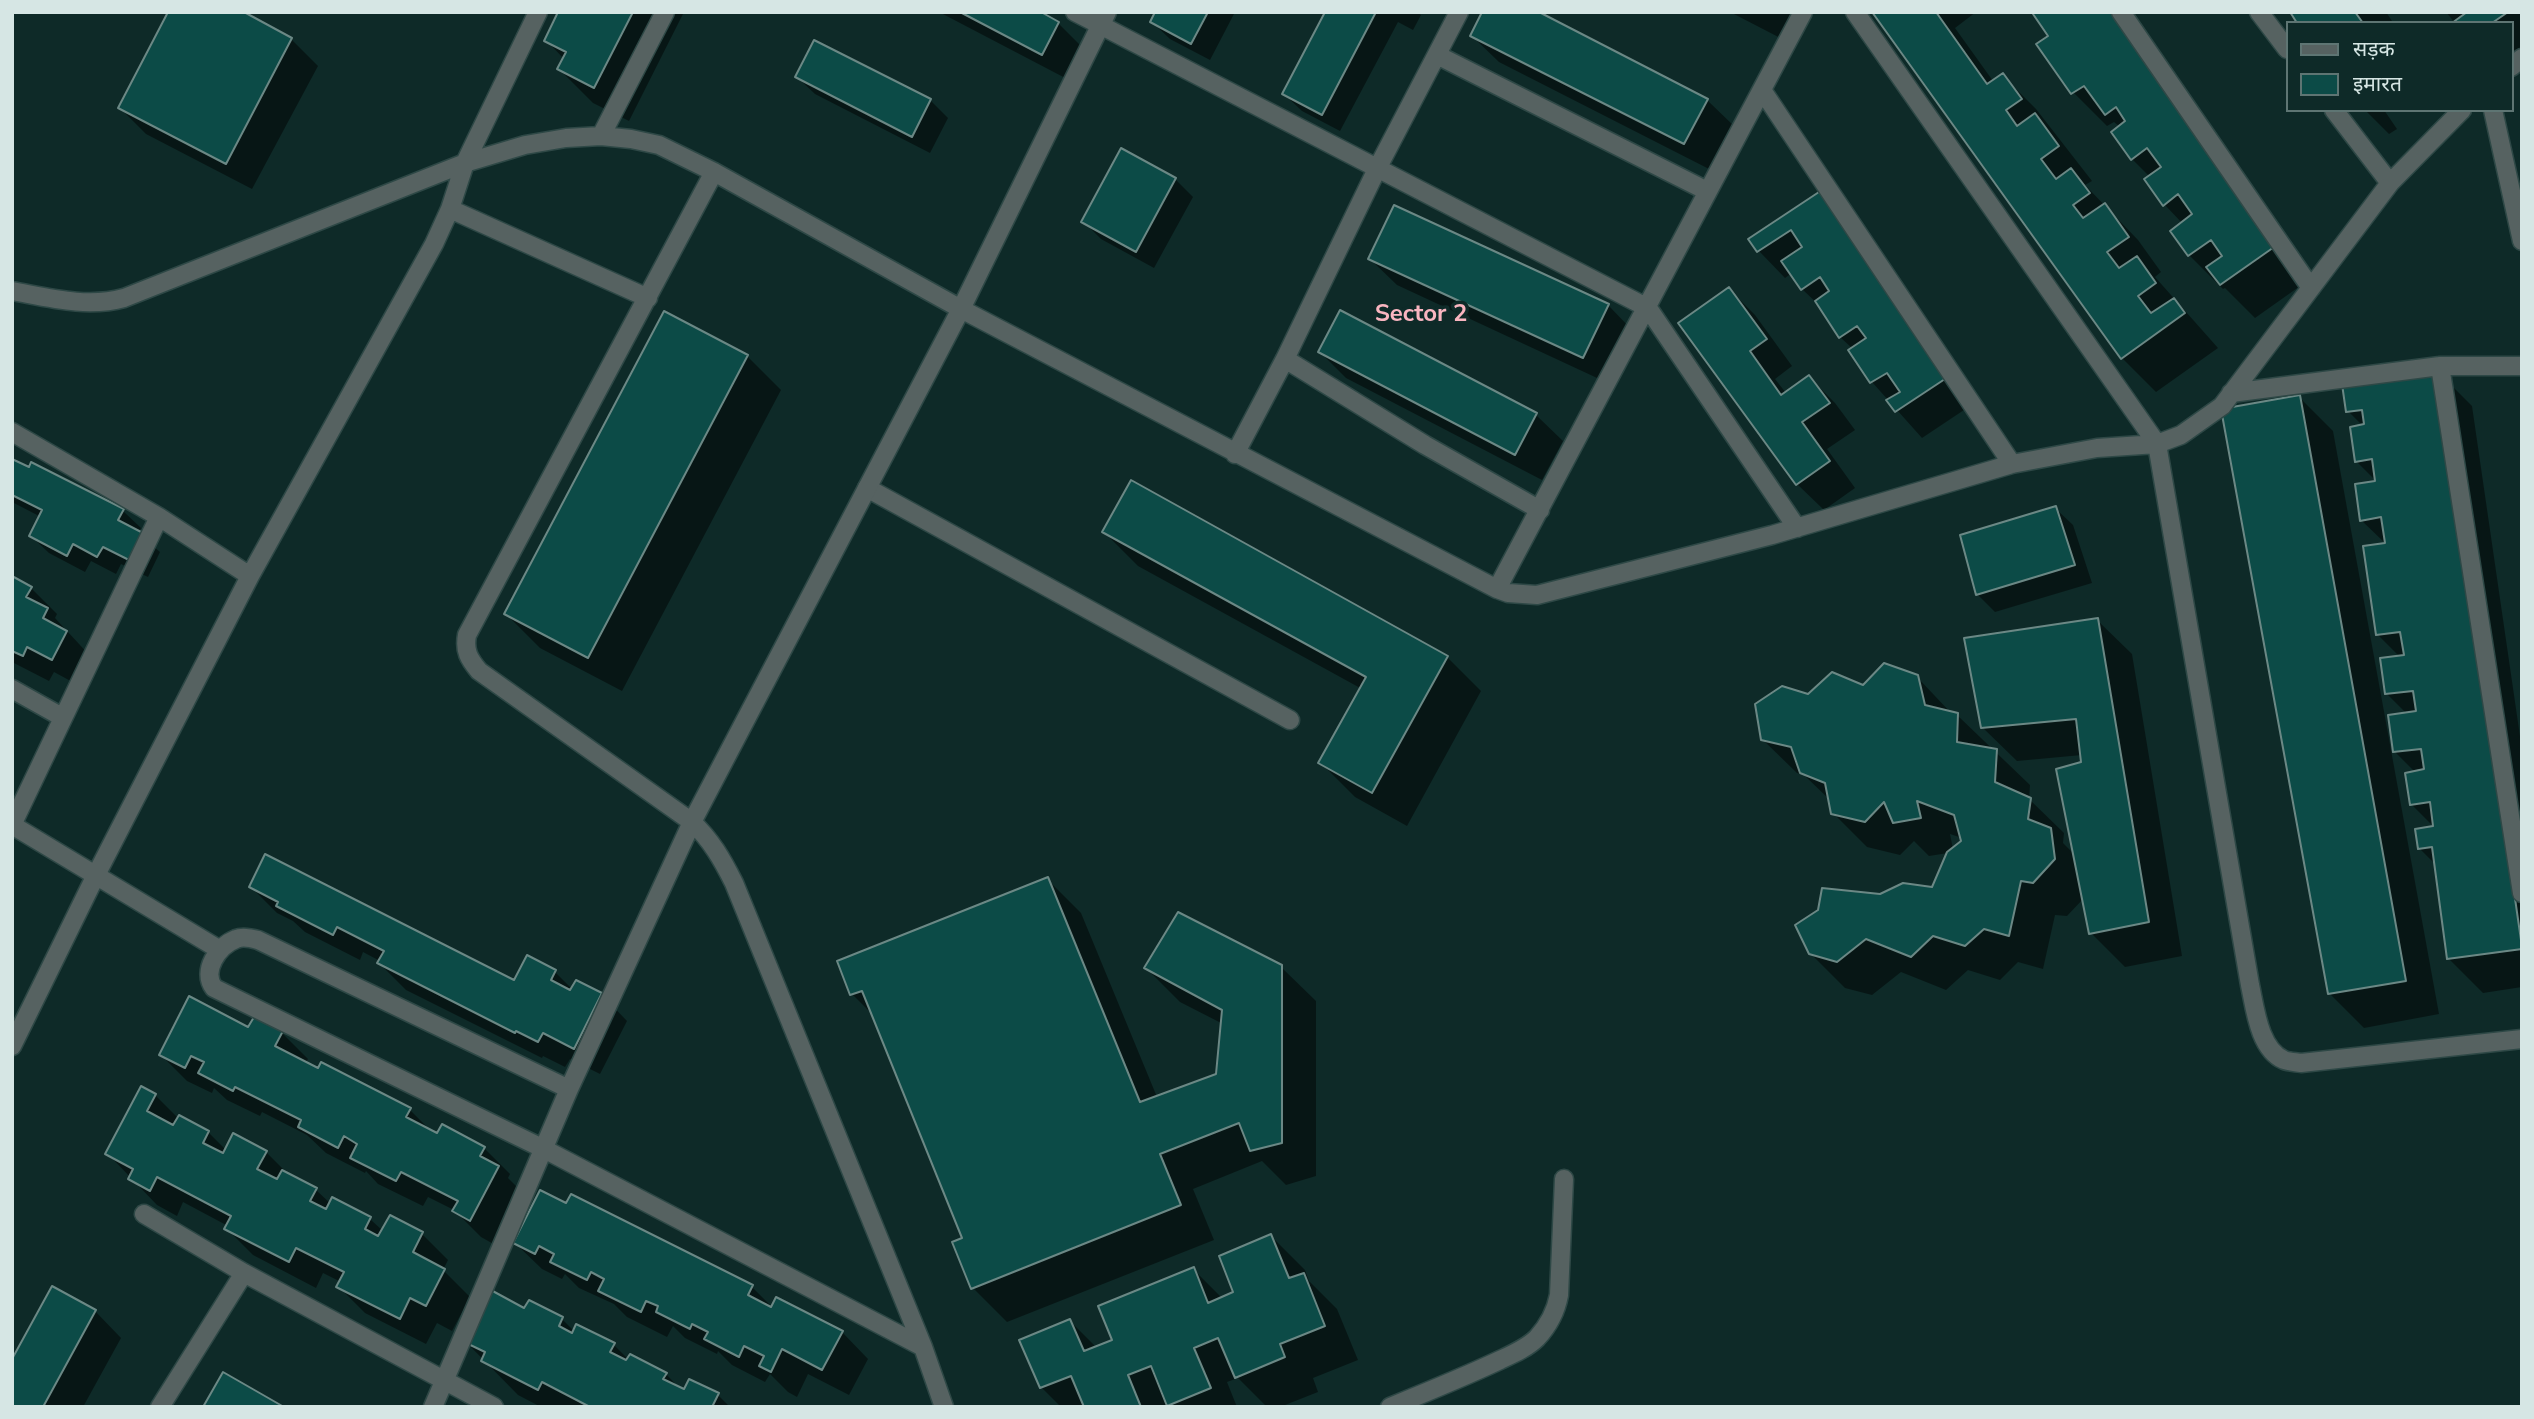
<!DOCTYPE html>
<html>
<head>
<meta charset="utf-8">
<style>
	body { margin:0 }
	#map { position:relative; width:2534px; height:1419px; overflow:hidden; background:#0e2a28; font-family:"Nunito Sans","Noto Sans Devanagari",sans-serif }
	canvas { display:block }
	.frame { position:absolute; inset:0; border:14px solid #d6e6e4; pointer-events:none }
	.legend { position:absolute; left:2286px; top:21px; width:228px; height:91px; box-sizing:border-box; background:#0e2a28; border:2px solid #5e7573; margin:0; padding:9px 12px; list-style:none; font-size:21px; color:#d6e6e4 }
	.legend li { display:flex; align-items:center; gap:14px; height:35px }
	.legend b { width:35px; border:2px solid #5e7573 }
</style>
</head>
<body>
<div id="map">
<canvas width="2534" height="1419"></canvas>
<div class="frame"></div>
<ul class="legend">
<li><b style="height:9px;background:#566261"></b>सड़क</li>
<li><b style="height:19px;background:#0c4b47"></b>इमारत</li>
</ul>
</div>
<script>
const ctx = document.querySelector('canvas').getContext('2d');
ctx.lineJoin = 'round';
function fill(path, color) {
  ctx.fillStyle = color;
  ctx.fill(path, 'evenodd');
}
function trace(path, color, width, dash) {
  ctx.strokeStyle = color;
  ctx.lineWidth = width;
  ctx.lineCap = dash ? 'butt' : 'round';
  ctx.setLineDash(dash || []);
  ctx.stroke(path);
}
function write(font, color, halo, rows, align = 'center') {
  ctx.font = font + ' "Nunito Sans",sans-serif';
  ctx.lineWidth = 7;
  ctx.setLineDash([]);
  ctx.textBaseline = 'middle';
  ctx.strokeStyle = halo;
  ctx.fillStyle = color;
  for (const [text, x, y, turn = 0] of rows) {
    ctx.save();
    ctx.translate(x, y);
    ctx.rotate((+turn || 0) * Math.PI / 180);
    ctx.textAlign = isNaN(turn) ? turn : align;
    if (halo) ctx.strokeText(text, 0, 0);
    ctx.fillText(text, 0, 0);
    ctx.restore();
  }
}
fill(new Path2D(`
	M 560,12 L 684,12 L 629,121 L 593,103 L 559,69 L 564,59 L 546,40 Z
	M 939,12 L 1037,12 L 1058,23 L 1085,50 L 1069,80 Z
	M 1157,12 L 1235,12 L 1210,60 L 1170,39 L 1152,22 Z
	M 1327,12 L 1417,12 L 1421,15 L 1413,30 L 1398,22 L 1340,131 L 1302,111 L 1284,94 Z
	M 1730,12 L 1805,12 L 1790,43 Z
	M 1874,12 L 1976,12 L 1955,28 L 1993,81 L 2002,75 L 2036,109 L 2092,181 L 2085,185 L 2138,240 L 2161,272 L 2155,277 L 2218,348 L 2156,392 L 2122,358 Z
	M 2033,12 L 2119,12 L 2310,279 L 2255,318 L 2225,288 L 2223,289 L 2189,255 L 2183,224 L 2164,204 L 2150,177 L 2132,159 L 2120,127 L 2114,122 L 2107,126 L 2073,92 L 2051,36 Z
	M 2292,12 L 2386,12 L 2392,21 L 2300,23 Z
	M 2446,12 L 2522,12 L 2522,47 L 2511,54 L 2511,23 L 2455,23 Z
	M 1472,36 L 1707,100 L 1734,126 L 1711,170 L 1499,62 Z
	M 291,39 L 318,66 L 252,189 L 146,134 L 120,108 Z
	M 797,77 L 930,100 L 948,118 L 930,153 L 815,94 Z
	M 2365,110 L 2384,110 L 2397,129 L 2389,134 Z
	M 1175,179 L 1193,197 L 1154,268 L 1101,239 L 1083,221 Z
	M 1821,192 L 1973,404 L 1922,438 L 1872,382 L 1850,351 L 1853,349 L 1840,337 L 1822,308 L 1802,289 L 1792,273 L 1785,278 L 1759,251 L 1751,239 Z
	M 1370,259 L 1608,305 L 1634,332 L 1610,384 L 1397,285 Z
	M 1729,289 L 1755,315 L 1792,366 L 1775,379 L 1786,393 L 1809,377 L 1835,403 L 1855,430 L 1827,449 L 1855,488 L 1824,510 L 1797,484 L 1681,324 Z
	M 1341,313 L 1536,415 L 1563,441 L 1542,480 L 1346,378 L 1320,352 Z
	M 747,356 L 781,390 L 622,691 L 540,648 L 506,614 Z
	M 2438,372 L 2472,406 L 2522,750 L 2522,987 L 2483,993 L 2449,959 L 2436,865 L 2419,848 L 2435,828 L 2411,804 L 2416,773 L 2395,752 L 2407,714 L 2386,693 L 2400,657 L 2378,635 L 2386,544 L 2361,520 L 2378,483 L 2356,461 L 2363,426 L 2348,411 Z
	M 2299,397 L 2333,431 L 2439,1014 L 2364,1028 L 2330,994 Z
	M 12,461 L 123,511 L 141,528 L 138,533 L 160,552 L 148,577 L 121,564 L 116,574 L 91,561 L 85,572 L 49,553 L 31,536 L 41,517 L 12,502 Z
	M 2055,508 L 2073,525 L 2092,583 L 1995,612 L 1977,594 Z
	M 1104,532 L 1447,657 L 1481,691 L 1407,826 L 1355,797 L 1321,763 L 1362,689 L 1138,566 Z
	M 12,578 L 31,588 L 57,614 L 55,618 L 92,658 L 78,685 L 54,672 L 49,681 L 12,662 Z
	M 2097,620 L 2132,654 L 2182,956 L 2125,967 L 2091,933 L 2084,898 L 2067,916 L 2055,915 L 2043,969 L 2018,962 L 2000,980 L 1968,970 L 1946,990 L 1901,972 L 1872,995 L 1845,988 L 1810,953 L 1820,911 L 1880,896 L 1933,889 L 1948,853 L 1929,856 L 1914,841 L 1900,855 L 1867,847 L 1833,813 L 1831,801 L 1804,775 L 1797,773 L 1762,739 L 1809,696 L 1917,677 L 1952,714 L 1957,715 L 2030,785 L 2029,799 L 2064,833 L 2063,843 L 2075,855 L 2082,755 L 2017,761 L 1982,727 ZM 1950,834 L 1962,838 L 1963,842 L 1953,849 Z
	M 1047,879 L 1081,913 L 1157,1097 L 1217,1075 L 1223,1024 L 1180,1002 L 1146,968 L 1281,967 L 1316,1001 L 1316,1176 L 1286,1185 L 1262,1161 L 1193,1189 L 1214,1240 L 1007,1322 L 973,1288 L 964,1239 L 875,1017 L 852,994 Z
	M 251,887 L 515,983 L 555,972 L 573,990 L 601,994 L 627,1021 L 600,1074 L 570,1059 L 565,1067 L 543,1056 L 542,1058 L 406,990 L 379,963 L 380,961 L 363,952 L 360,960 L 305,932 L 293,921 L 277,913 Z
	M 249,1030 L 282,1033 L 308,1059 L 305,1064 L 410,1110 L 433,1133 L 484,1148 L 510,1174 L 508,1178 L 524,1194 L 497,1246 L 481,1237 L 454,1210 L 428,1197 L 423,1206 L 378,1184 L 366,1171 L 365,1173 L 326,1153 L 307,1135 L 262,1112 L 260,1116 L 227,1100 L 214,1088 L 212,1093 L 187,1081 L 161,1055 Z
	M 155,1095 L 179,1119 L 208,1132 L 226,1150 L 266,1152 L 289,1175 L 316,1190 L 331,1204 L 333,1200 L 370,1219 L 383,1231 L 422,1234 L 448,1260 L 443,1270 L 470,1297 L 452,1331 L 437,1323 L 426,1344 L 365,1313 L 338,1286 L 341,1282 L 323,1273 L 316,1288 L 253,1255 L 227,1229 L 228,1226 L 183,1202 L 177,1216 L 157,1205 L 108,1154 Z
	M 572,1196 L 752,1287 L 772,1307 L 842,1332 L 868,1359 L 849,1395 L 808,1374 L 797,1397 L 788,1392 L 770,1374 L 765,1382 L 732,1365 L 718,1351 L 717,1354 L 685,1338 L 673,1326 L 667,1337 L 627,1317 L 614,1304 L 579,1288 L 565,1274 L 562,1279 L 542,1269 L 515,1243 L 567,1205 Z
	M 1271,1236 L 1305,1270 L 1309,1281 L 1337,1309 L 1358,1360 L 1313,1378 L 1318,1392 L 1280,1407 L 1267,1407 L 1238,1378 L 1227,1382 L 1237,1407 L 1061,1407 L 1041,1387 L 1070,1321 L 1097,1348 L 1114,1341 L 1193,1269 L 1223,1299 L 1236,1293 Z
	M 95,1311 L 121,1338 L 83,1407 L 12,1407 Z
	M 525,1311 L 562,1319 L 574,1331 L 614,1345 L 628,1359 L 666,1374 L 682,1391 L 718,1395 L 730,1407 L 541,1407 L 518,1395 L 465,1341 Z`), '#0007');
const building = new Path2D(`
	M 168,12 L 244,12 L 292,38 L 226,164 L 118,108 Z
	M 558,12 L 633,12 L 594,88 L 557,69 L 566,52 L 544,41 Z
	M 960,12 L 1041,12 L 1059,22 L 1042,55 Z
	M 1155,12 L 1208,12 L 1191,44 L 1150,22 Z
	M 1325,12 L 1376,12 L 1322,115 L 1282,94 Z
	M 1482,12 L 1539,12 L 1708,99 L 1684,144 L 1470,36 Z
	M 1872,12 L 1936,12 L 1987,84 L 2003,73 L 2022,99 L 2006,110 L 2017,126 L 2035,113 L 2059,146 L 2041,159 L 2056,179 L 2071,168 L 2090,193 L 2073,205 L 2083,218 L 2105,203 L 2129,237 L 2107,252 L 2119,268 L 2137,256 L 2156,283 L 2138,296 L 2151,313 L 2174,298 L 2185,313 L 2121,359 Z
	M 2035,12 L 2112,12 L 2277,245 L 2220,285 L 2206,267 L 2222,256 L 2211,240 L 2188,256 L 2170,231 L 2192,214 L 2178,194 L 2163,206 L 2144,179 L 2161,167 L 2147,148 L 2131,160 L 2111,132 L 2125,121 L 2116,107 L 2105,115 L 2084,86 L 2071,94 L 2036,44 L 2048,36 L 2033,14 Z
	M 2290,12 L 2355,12 L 2363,23 L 2297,23 Z
	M 2467,12 L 2508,12 L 2492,23 L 2452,23 Z
	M 814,40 L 931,99 L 912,137 L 795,77 Z
	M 1121,148 L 1176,178 L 1136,252 L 1081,222 Z
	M 1822,190 L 1948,377 L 1895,412 L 1886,400 L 1900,392 L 1887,373 L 1870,383 L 1848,350 L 1866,338 L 1857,326 L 1839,338 L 1815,301 L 1829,291 L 1820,277 L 1801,290 L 1781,261 L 1802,247 L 1791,230 L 1757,252 L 1748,239 Z
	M 1394,205 L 1609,304 L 1583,358 L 1368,259 Z
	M 1729,287 L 1767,339 L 1750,351 L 1781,395 L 1809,375 L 1830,403 L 1802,422 L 1830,461 L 1796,485 L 1678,323 Z
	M 1340,310 L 1537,413 L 1515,455 L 1318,352 Z
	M 664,311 L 748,355 L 588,658 L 504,614 Z
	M 2439,370 L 2522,947 L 2522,949 L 2447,959 L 2432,847 L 2418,849 L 2415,829 L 2433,826 L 2430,802 L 2410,805 L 2405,773 L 2424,769 L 2421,749 L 2393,752 L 2388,715 L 2416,711 L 2413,691 L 2385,694 L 2380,658 L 2404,655 L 2400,632 L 2376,635 L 2363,546 L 2385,543 L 2381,517 L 2360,521 L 2355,484 L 2375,481 L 2372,459 L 2355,462 L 2350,427 L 2364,424 L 2362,410 L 2346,412 L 2342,384 Z
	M 2300,395 L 2406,981 L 2328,994 L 2221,409 Z
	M 12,459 L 29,467 L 31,462 L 124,509 L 118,520 L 143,533 L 129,560 L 103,547 L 97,557 L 73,544 L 67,556 L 29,536 L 42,510 L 12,495 Z
	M 1131,480 L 1448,656 L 1372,793 L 1318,763 L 1366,677 L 1102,532 Z
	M 2056,506 L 2075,565 L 1976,595 L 1960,535 Z
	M 12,576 L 32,587 L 26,597 L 48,608 L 43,618 L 67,631 L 52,660 L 27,647 L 23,656 L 12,651 Z
	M 2098,618 L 2149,922 L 2089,934 L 2056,769 L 2081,762 L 2076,719 L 1981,728 L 1964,638 Z
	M 1884,663 L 1918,675 L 1925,705 L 1958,713 L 1957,742 L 1997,749 L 1995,782 L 2031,798 L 2028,819 L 2051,828 L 2055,859 L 2033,883 L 2021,881 L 2009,936 L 1984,929 L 1965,946 L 1933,936 L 1911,957 L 1866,939 L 1837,962 L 1809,954 L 1795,925 L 1818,910 L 1822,888 L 1880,894 L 1903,883 L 1932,887 L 1947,852 L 1961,841 L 1954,815 L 1917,801 L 1921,818 L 1893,823 L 1884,802 L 1865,822 L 1831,814 L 1825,783 L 1800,773 L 1791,747 L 1761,740 L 1755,704 L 1782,686 L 1808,694 L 1832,672 L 1863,685 Z
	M 265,854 L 514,980 L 527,955 L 556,970 L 551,980 L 570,990 L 576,980 L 602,993 L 574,1049 L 543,1033 L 538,1042 L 516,1031 L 515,1033 L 377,963 L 384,951 L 337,927 L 333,935 L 276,906 L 278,902 L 249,887 Z
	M 1048,877 L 1140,1102 L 1216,1074 L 1222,1010 L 1144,968 L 1178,912 L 1282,965 L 1282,1143 L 1250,1151 L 1239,1123 L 1160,1154 L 1181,1205 L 971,1289 L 952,1242 L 962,1238 L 862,991 L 850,995 L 837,961 Z
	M 189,996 L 248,1027 L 254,1017 L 283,1031 L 275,1046 L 318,1068 L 321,1062 L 411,1108 L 406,1117 L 437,1133 L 442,1124 L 485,1147 L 480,1156 L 499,1166 L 470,1221 L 452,1211 L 458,1201 L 401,1172 L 396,1181 L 350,1158 L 357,1144 L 344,1136 L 338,1148 L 298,1127 L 301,1120 L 235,1087 L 233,1091 L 198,1073 L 204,1062 L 191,1056 L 185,1068 L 159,1055 Z
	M 141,1086 L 156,1094 L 147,1111 L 173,1125 L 179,1115 L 209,1131 L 203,1143 L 223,1153 L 233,1133 L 267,1151 L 257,1169 L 277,1179 L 282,1170 L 317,1188 L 310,1201 L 326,1209 L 332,1197 L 371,1217 L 365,1229 L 378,1236 L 390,1215 L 423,1232 L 413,1252 L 445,1269 L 426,1306 L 410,1298 L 400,1319 L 336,1287 L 344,1272 L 296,1248 L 289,1262 L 224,1229 L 231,1216 L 157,1177 L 150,1191 L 128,1179 L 133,1169 L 105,1154 Z
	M 540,1190 L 566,1203 L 571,1194 L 753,1285 L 748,1295 L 771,1307 L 776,1297 L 843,1331 L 822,1370 L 782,1349 L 771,1372 L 759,1366 L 764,1356 L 744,1346 L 739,1357 L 704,1339 L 708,1332 L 692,1324 L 690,1329 L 656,1312 L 658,1306 L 646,1301 L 641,1312 L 598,1291 L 604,1279 L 591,1272 L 587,1280 L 550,1262 L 554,1254 L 539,1246 L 535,1254 L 513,1243 Z
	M 1271,1234 L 1289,1278 L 1304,1273 L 1325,1326 L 1280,1344 L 1285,1357 L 1235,1378 L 1218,1338 L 1194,1348 L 1211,1388 L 1167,1406 L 1151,1366 L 1128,1375 L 1141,1407 L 1084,1407 L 1071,1376 L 1040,1388 L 1019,1340 L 1070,1319 L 1084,1351 L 1112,1340 L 1098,1306 L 1194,1267 L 1208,1303 L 1233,1292 L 1219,1256 Z
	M 52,1286 L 96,1310 L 43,1407 L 12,1407 L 12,1359 Z
	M 489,1289 L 524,1308 L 529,1300 L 563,1317 L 559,1326 L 572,1333 L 576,1324 L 615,1343 L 610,1352 L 626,1360 L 630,1354 L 667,1373 L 663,1379 L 684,1389 L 689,1379 L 719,1393 L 712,1407 L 590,1407 L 542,1382 L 538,1390 L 481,1361 L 485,1352 L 462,1341 Z
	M 223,1372 L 284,1407 L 203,1407 Z`);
fill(building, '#0c4b47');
trace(building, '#6b8885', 2);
const service = new Path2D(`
	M 867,488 L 1290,720
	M 1390,1407 C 1427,1392 1464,1377 1500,1360 C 1513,1354 1527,1348 1537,1338 C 1548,1326 1556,1311 1559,1295 L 1564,1179`);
const minor = new Path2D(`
	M 1075,12 L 1648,308 L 1797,528
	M 1855,12 L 2157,444 L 2250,985 C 2255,1008 2259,1049 2284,1060 C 2289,1062 2295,1062 2301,1063 L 2522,1039
	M 2121,12 L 2311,288
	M 2259,12 L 2287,49
	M 1437,55 L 1707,191
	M 2511,67 L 2522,58
	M 1762,90 L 2012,464
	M 2334,110 L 2390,183
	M 2493,110 L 2522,241
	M 601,136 L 665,12
	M 714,172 L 467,635 C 464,651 469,659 479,671 L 692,822 C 711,840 722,859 734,883 L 923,1347 L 944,1407
	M 450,209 L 648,298
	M 12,291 C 50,298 87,308 124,298 L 465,163 L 525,145 L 566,138 L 601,136 L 631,139 L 659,145 L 714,172 L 961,309 L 1497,589 L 1508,593 L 1537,595 L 1772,535 L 2012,464 L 2097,448 L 2157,444 L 2181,435 L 2222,406 L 2390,183 L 2462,110
	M 1285,359 L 1425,445 L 1540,510
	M 2440,366 L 2522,893
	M 2231,393 L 2440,366 L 2522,366
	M 12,432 L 159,517 L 250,576
	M 1235,454 L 1285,359 L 1378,167 L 1459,12
	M 159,517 L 12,825 L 220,950
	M 1497,589 L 1803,12
	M 12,689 L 62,717
	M 12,1046 L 96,875 L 250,576 L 434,244 L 450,209 L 465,163 L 538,12
	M 569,1089 L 258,940 C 251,938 243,936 236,939 C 218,946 201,971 214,988 L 544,1149 L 923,1347
	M 144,1214 L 244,1273 L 494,1407
	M 160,1407 L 244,1273
	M 433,1407 L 569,1089 L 692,822 L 961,309 L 1107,12`);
trace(service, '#2e4846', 21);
trace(minor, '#2e4846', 21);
trace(service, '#566261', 18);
trace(minor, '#566261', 18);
write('bold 24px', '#f9b5c0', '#0e2a28', [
	["Sector 2",1421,315]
]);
</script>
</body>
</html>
